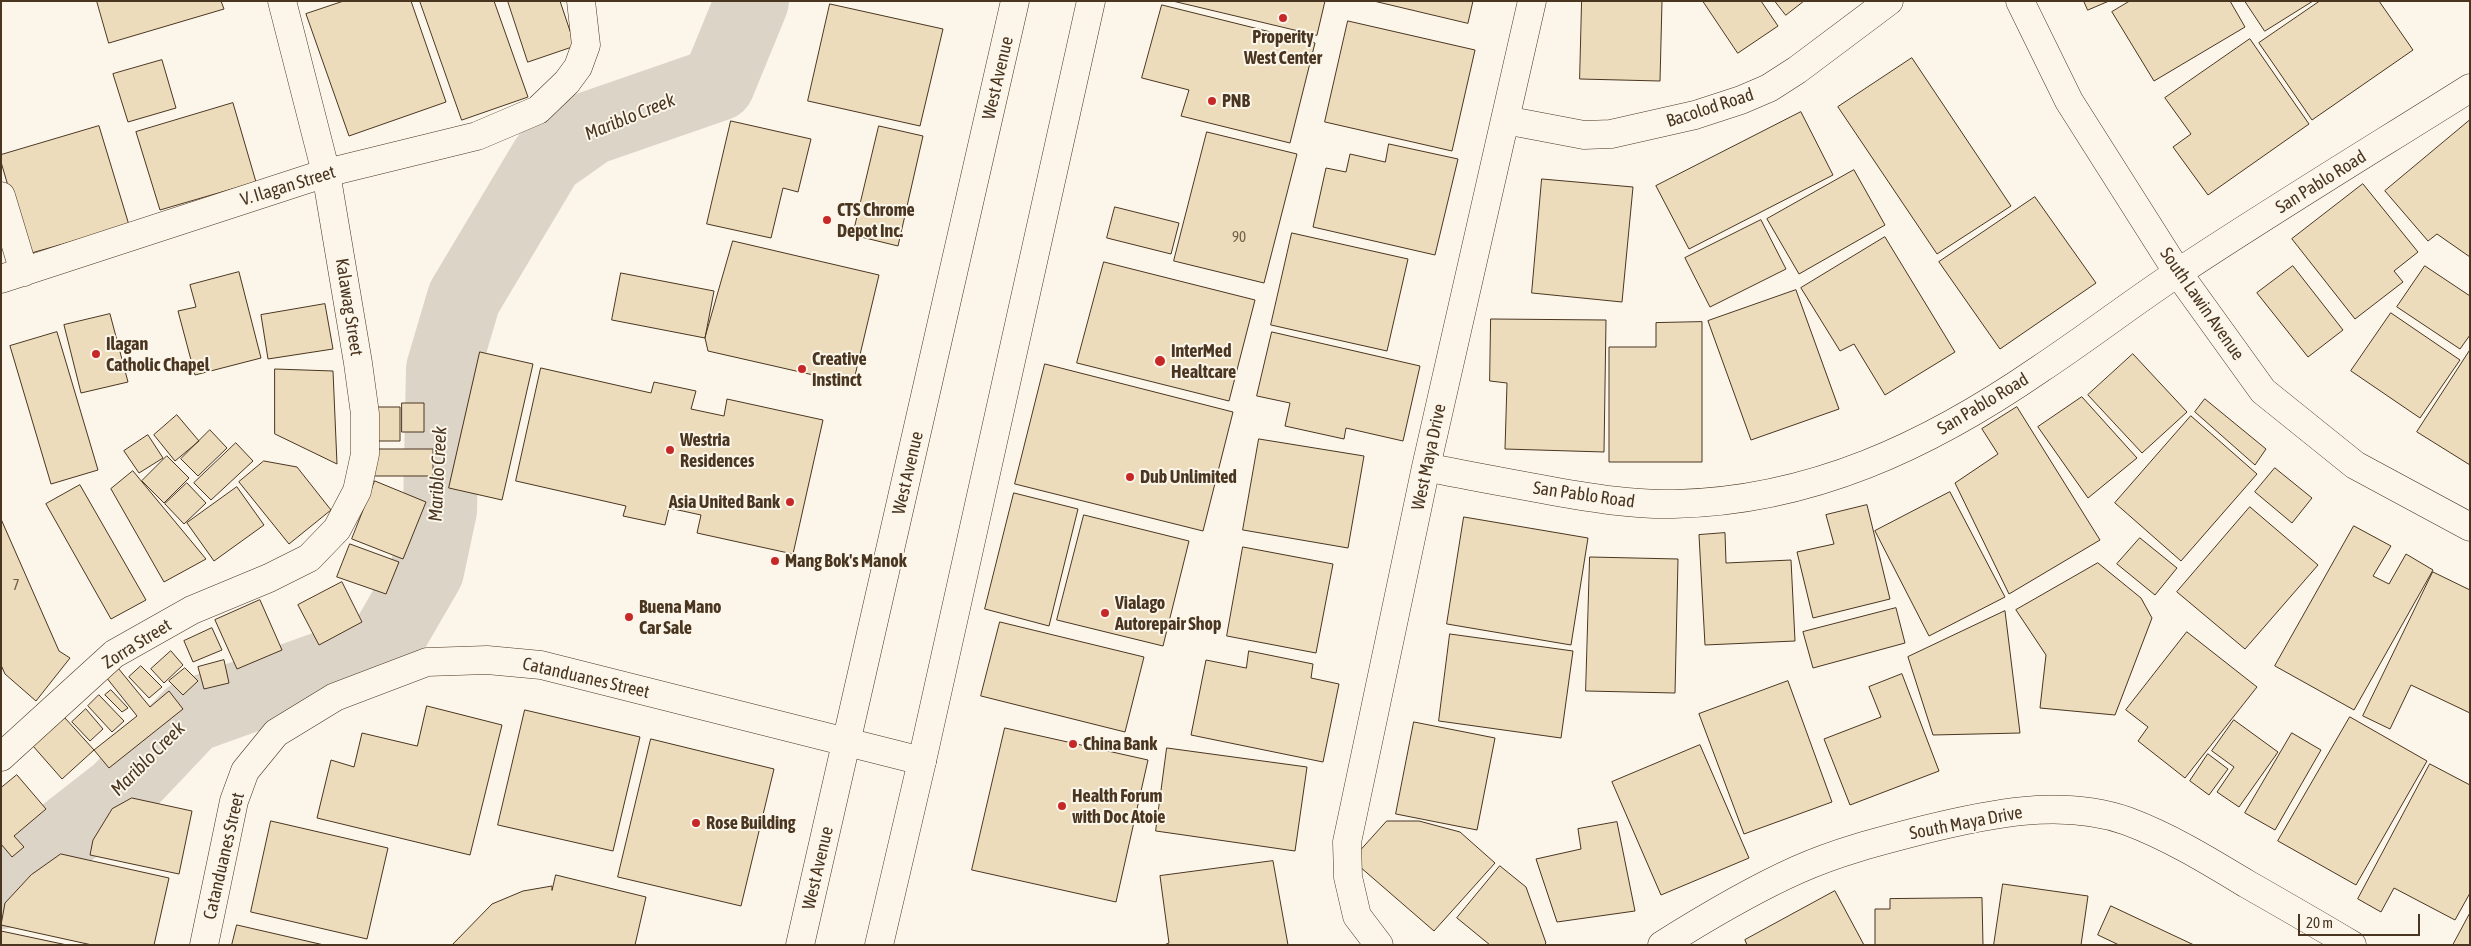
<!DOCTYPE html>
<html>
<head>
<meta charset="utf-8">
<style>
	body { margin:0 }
	#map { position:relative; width:2471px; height:946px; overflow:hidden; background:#fbf6e9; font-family:"Asap Condensed",sans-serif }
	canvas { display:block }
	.frame { position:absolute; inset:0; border:2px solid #4a3520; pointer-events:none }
	.scale { position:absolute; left:2298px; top:914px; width:122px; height:22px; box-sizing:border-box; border:2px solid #4a3520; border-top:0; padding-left:6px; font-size:15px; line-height:18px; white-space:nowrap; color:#4a3520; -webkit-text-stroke:4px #fbf6e9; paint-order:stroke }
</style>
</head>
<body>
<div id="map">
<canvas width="2471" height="946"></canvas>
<div class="frame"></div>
<div class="scale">20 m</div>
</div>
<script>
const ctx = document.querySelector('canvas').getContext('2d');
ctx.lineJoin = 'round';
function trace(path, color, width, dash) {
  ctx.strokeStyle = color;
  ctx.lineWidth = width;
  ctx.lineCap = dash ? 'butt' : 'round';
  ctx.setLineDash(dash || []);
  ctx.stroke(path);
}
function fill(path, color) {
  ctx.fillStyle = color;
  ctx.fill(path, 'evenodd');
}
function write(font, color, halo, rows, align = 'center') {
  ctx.font = font + ' "Asap Condensed",sans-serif';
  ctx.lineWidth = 4;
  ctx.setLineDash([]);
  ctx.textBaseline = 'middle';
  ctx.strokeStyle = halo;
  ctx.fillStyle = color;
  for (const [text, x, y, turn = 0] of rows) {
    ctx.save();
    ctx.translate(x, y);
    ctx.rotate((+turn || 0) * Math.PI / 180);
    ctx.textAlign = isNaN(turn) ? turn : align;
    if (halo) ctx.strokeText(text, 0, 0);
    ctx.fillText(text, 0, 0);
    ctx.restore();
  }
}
trace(new Path2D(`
	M 1,892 L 23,867 L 119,792 L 191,716 L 383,647 L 427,571 L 440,510 L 443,369 L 464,298 L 547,159 L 591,128 L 718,84 L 752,1`), '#dcd4c6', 74);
const building = new Path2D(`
	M 97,1 L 221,1 L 224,9 L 109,43 Z
	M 344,1 L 411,1 L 446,102 L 349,136 L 306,14 Z
	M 420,1 L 494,1 L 528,97 L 462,120 Z
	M 508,1 L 560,1 L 575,46 L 528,62 Z
	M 1173,1 L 1325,1 L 1317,35 Z
	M 1374,1 L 1473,1 L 1468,23 Z
	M 1582,1 L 1662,1 L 1660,81 L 1580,79 Z
	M 1703,1 L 1761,1 L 1778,26 L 1738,53 Z
	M 1775,1 L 1804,1 L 1786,15 Z
	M 2084,1 L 2109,1 L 2088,10 Z
	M 2130,1 L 2230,1 L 2245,27 L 2154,81 L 2112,12 Z
	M 2245,1 L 2313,1 L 2265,31 Z
	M 2320,1 L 2379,1 L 2413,50 L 2312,120 L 2259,43 Z
	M 830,4 L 943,29 L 920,126 L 808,101 Z
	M 1162,5 L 1315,43 L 1290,143 L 1181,116 L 1189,90 L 1142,78 Z
	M 1348,21 L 1475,50 L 1452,151 L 1325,122 Z
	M 2250,39 L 2309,124 L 2208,195 L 2173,147 L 2191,134 L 2165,98 Z
	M 1912,58 L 2011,206 L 1937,254 L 1838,107 Z
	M 162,60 L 176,108 L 128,122 L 113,74 Z
	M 233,103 L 256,182 L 160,210 L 136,132 Z
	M 1801,112 L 1833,175 L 1689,249 L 1656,186 Z
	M 2470,120 L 2470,257 L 2437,234 L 2428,241 L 2385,191 Z
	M 731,121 L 811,139 L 798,192 L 783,188 L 771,238 L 707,224 Z
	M 99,126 L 129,225 L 28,254 L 1,162 L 1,155 Z
	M 879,126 L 923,136 L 898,246 L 853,235 Z
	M 1207,132 L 1297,154 L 1264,283 L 1174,261 Z
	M 1389,144 L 1458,159 L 1435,255 L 1313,227 L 1326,168 L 1346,172 L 1350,154 L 1385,162 Z
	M 1854,170 L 1885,225 L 1799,274 L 1767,219 Z
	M 1542,179 L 1633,187 L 1622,302 L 1532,293 Z
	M 2363,184 L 2418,252 L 2394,271 L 2403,282 L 2355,319 L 2292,239 Z
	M 2035,197 L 2096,283 L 2000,349 L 1939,262 Z
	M 1115,207 L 1179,223 L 1171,254 L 1107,238 Z
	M 1761,220 L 1786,269 L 1710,307 L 1685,258 Z
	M 1292,233 L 1408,259 L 1387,351 L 1271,325 Z
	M 1885,237 L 1955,352 L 1885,395 L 1854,344 L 1840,351 L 1801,288 Z
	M 733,241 L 879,275 L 853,384 L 708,351 L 705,338 Z
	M 1104,262 L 1255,300 L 1229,401 L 1077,363 Z
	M 2293,266 L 2343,330 L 2308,357 L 2257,293 Z
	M 2425,266 L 2470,296 L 2470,335 L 2460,349 L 2397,307 Z
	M 239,272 L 261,358 L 195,375 L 178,311 L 196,307 L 190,285 Z
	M 621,273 L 714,291 L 705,338 L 612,320 Z
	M 1796,290 L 1839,409 L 1751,440 L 1708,321 Z
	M 325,304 L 333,349 L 268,359 L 261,315 Z
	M 2391,313 L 2460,360 L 2420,418 L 2351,371 Z
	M 110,314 L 128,382 L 81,393 L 64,325 Z
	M 1491,319 L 1606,320 L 1604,452 L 1505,449 L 1507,383 L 1490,381 Z
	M 1702,322 L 1702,462 L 1609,462 L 1609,347 L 1656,347 L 1656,323 Z
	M 57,332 L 98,470 L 51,484 L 10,346 Z
	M 1272,332 L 1420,366 L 1403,441 L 1346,428 L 1344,439 L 1285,426 L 1290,403 L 1257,396 Z
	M 2470,350 L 2470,465 L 2417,432 Z
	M 480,352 L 533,364 L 502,500 L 449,488 Z
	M 2133,354 L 2187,412 L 2142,453 L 2088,395 Z
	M 1045,364 L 1233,412 L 1203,531 L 1015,484 Z
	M 541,368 L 651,393 L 654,382 L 696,391 L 691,409 L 724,416 L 727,399 L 823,420 L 793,554 L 697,533 L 701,515 L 669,508 L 665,525 L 623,516 L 626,506 L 516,481 Z
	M 275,369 L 333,371 L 337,464 L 275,434 Z
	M 2082,397 L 2137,458 L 2088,498 L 2038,427 Z
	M 2205,399 L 2266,449 L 2255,465 L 2195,412 Z
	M 402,403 L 424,403 L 424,432 L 402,432 Z
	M 375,407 L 400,407 L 400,441 L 375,441 Z
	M 2017,407 L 2100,540 L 2009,594 L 1955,483 L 1998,454 L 1982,429 Z
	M 177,415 L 199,441 L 175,461 L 154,435 Z
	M 2191,416 L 2257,474 L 2181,561 L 2115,503 Z
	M 210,430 L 227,448 L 198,476 L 181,459 Z
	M 148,435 L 163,458 L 139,473 L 124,451 Z
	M 1259,439 L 1364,456 L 1348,548 L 1243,530 Z
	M 236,443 L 253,461 L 211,500 L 194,483 Z
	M 373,449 L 433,449 L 433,476 L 373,476 Z
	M 167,456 L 189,478 L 164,503 L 142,481 Z
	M 264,461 L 297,467 L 331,510 L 289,544 L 239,482 Z
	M 2275,468 L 2312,498 L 2292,523 L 2255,492 Z
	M 133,471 L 206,559 L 164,582 L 111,489 Z
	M 375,481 L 426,502 L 403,559 L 352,539 Z
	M 187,483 L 206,503 L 184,524 L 165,504 Z
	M 80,485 L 146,600 L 111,619 L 46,504 Z
	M 237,487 L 264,525 L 214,561 L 187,523 Z
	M 1950,492 L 2005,597 L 1929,636 L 1875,531 Z
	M 1014,493 L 1078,509 L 1049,626 L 985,609 Z
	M 1867,505 L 1890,599 L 1813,618 L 1797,552 L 1834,544 L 1826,515 Z
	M 2250,507 L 2318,565 L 2245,649 L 2177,592 Z
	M 1084,515 L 1189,541 L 1163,646 L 1057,620 Z
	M 1464,517 L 1588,538 L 1571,645 L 1447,624 Z
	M 1,519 L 59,651 L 70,658 L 36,701 L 5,674 L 1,665 Z
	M 2354,526 L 2391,546 L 2373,576 L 2389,584 L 2406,554 L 2433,570 L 2354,710 L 2275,666 Z
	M 1725,533 L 1726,563 L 1791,560 L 1795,641 L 1705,645 L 1699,535 Z
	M 2140,538 L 2177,568 L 2155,595 L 2117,564 Z
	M 350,544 L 399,562 L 386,594 L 337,577 Z
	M 1243,547 L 1333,564 L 1316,653 L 1227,636 Z
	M 1590,557 L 1678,559 L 1675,693 L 1586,691 Z
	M 2098,563 L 2141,598 L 2152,618 L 2115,715 L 2040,708 L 2046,655 L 2016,610 Z
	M 2433,572 L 2470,590 L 2470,713 L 2411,685 L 2390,729 L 2363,716 Z
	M 342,582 L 362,622 L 319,645 L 298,605 Z
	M 260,600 L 282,650 L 237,669 L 215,620 Z
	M 1896,608 L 1905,643 L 1813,668 L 1803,632 Z
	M 2005,611 L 2020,733 L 1933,735 L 1908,657 Z
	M 1000,622 L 1144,657 L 1125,732 L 981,696 Z
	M 212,628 L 222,650 L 193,662 L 184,641 Z
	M 2187,632 L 2257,687 L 2185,778 L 2138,741 L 2148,727 L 2126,710 Z
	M 1450,634 L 1573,651 L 1561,738 L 1439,721 Z
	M 171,651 L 183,665 L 164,683 L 151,669 Z
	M 1249,651 L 1313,664 L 1311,678 L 1339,684 L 1323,762 L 1191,735 L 1206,660 L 1246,668 Z
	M 224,660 L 229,683 L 204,689 L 198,667 Z
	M 141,666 L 162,687 L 149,698 L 129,677 Z
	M 118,668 L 150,707 L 169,691 L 183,709 L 109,768 L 94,750 L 137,716 L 106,677 Z
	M 185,668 L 198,681 L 183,695 L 169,681 Z
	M 1902,674 L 1939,771 L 1850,805 L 1824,739 L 1881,717 L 1869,687 Z
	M 1788,681 L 1832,802 L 1744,834 L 1699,714 Z
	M 111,690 L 128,708 L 122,712 L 105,695 Z
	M 99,695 L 124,721 L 112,732 L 88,706 Z
	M 427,706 L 502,725 L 470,855 L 317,818 L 331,760 L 354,767 L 362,733 L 417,746 Z
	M 86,709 L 103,729 L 90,741 L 72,722 Z
	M 525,710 L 640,737 L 613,851 L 498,825 Z
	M 2350,717 L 2427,761 L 2356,885 L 2278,841 Z
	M 65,718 L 94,750 L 62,779 L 33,746 Z
	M 2234,720 L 2278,752 L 2239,807 L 2217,792 L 2234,767 L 2212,751 Z
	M 1414,722 L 1495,738 L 1477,830 L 1396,814 Z
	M 1005,728 L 1148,760 L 1116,902 L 972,870 Z
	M 2292,733 L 2321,750 L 2275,830 L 2245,813 Z
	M 651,739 L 774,769 L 741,906 L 618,877 Z
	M 1700,745 L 1749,858 L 1661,895 L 1612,782 Z
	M 1167,748 L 1307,767 L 1295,851 L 1156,831 Z
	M 2208,754 L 2228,769 L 2209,795 L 2190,781 Z
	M 2430,764 L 2470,785 L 2470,893 L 2455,920 L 2394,888 L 2381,912 L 2358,899 Z
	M 17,775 L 46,809 L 14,836 L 24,847 L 12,857 L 1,844 L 1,788 Z
	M 132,798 L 192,811 L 179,874 L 90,855 L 93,840 L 112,809 Z
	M 271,821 L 388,848 L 367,939 L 251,912 Z
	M 1387,821 L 1419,821 L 1460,832 L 1495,863 L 1434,931 L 1352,860 Z
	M 1617,822 L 1635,911 L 1557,922 L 1536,859 L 1581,849 L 1578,829 Z
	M 61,854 L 169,878 L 154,945 L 92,945 L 1,925 L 5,903 L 31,875 Z
	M 1273,861 L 1288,945 L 1164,945 L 1169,943 L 1160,876 Z
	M 1500,866 L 1526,887 L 1546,943 L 1544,945 L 1490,945 L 1457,918 Z
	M 556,875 L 646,897 L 635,945 L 452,945 L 492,904 L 523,891 L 552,886 L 552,890 Z
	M 2003,884 L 2088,896 L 2081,945 L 1994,945 Z
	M 1835,891 L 1864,945 L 1747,945 L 1745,940 Z
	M 1982,898 L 1983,945 L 1875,945 L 1875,909 L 1890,909 L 1890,899 Z
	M 2111,906 L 2194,945 L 2119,945 L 2098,935 Z
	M 2470,913 L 2470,945 L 2453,945 Z
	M 237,925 L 324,945 L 232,945 Z
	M 1,931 L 67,945 L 1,945 Z`);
fill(building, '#ecdcbc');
trace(building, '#4a3520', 1);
const minor = new Path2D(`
	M 2020,1 L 2069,101 L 2178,273 L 2263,391 L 2355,465 L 2470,527
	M 1505,120 L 1584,135 L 1611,134 L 1695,115 L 1741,100 L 1769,88 L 1797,70 L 1889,1
	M 1,196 L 24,272
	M 1,279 L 326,173 L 477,136 L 538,110 L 567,82 L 578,67 L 586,45 L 581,1
	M 1426,467 C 1468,476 1510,483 1552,491 C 1592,498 1633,505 1674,504 C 1811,501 1928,446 2040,369 C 2087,338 2132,303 2179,272 C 2274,209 2373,149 2470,88
	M 1,757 L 114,654 L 192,610 L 269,578 L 309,558 L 337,529 L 357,491 L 365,454 L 365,414 L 358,363 L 326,173 L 282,1
	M 204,945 L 234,801 L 245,771 L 276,733 L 335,697 L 427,662 L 487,660 L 541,665 L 922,761
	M 1379,945 L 1357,916 L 1348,877 L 1347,842 L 1426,467 L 1532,1
	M 1662,945 C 1705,918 1750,891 1797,870 C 1837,852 1880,841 1923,830 C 1988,814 2061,798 2127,821 C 2170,837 2209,861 2247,884 C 2282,904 2317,924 2352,945`);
const major = new Path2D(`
	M 800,945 L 1015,1
	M 879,945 L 922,761 L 1091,1`);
trace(minor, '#4a3520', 29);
trace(major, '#4a3520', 29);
trace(minor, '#fbf6e9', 28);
trace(major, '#fbf6e9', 28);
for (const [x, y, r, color] of [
	[1283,18,5,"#c62828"],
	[1212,101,5,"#c62828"],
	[827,220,5,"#c62828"],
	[96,354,5,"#c62828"],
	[1160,361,6,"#c62828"],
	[802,369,5,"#c62828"],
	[670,450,5,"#c62828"],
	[1130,477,5,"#c62828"],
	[790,502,5,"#c62828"],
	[775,561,5,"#c62828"],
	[1105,613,5,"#c62828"],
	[629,617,5,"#c62828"],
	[1073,744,5,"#c62828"],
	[1062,806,5,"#c62828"],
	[696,823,5,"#c62828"]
]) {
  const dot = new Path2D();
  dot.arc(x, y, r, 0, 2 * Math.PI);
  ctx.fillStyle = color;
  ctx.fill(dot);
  trace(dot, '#fbf6e9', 2);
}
write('15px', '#725f47', null, [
	["90",1239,237],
	["7",16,585]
]);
write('bold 18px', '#4a3520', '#fbf6e9', [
	["Properity",1283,37,"center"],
	["West Center",1283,58,"center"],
	["PNB",1222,101],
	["CTS Chrome",837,210],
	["Depot Inc.",837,231],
	["Ilagan",106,344],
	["Catholic Chapel",106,365],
	["InterMed",1171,351],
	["Healtcare",1171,372],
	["Creative",812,359],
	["Instinct",812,380],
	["Westria",680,440],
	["Residences",680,461],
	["Dub Unlimited",1140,477],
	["Asia United Bank",780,502,"right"],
	["Mang Bok's Manok",785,561],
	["Vialago",1115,603],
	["Autorepair Shop",1115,624],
	["Buena Mano",639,607],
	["Car Sale",639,628],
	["China Bank",1083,744],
	["Health Forum",1072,796],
	["with Doc Atoie",1072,817],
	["Rose Building",706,823]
], 'left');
write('18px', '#4a3520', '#fbf6e9', [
	["West Avenue",998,78,-77],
	["Bacolod Road",1710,108,-18],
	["San Pablo Road",2321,182,-32],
	["V. Ilagan Street",288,186,-17],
	["South Lawin Avenue",2202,304,55],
	["Kalawag Street",349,307,81],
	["San Pablo Road",1983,404,-31],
	["West Maya Drive",1429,457,-78],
	["West Avenue",908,473,-77],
	["San Pablo Road",1584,495,8],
	["Zorra Street",137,644,-32],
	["Catanduanes Street",586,678,13],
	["South Maya Drive",1966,823,-11],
	["Catanduanes Street",224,856,-77],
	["West Avenue",818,868,-77]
]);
write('italic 19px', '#4a3520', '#fbf6e9', [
	["Mariblo Creek",630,117,-22],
	["Mariblo Creek",438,474,-87],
	["Mariblo Creek",148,759,-45]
]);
</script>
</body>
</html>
